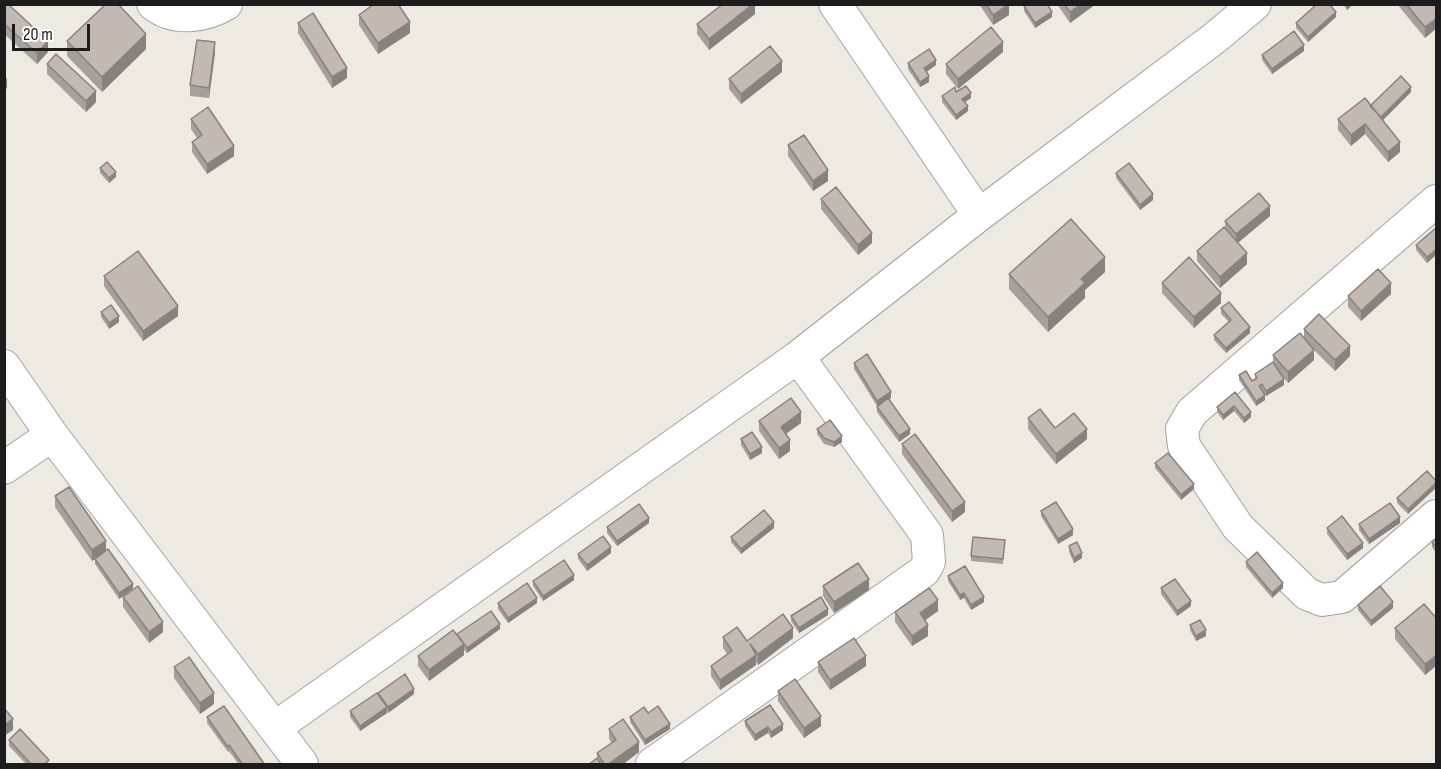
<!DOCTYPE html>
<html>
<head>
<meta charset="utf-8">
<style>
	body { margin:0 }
	#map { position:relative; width:1441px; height:769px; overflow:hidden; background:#eeeae2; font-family:"Sofia Sans Condensed",sans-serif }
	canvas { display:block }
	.frame { position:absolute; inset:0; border:6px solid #1c1c1c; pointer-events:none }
	.scale { position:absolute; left:12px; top:24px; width:78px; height:27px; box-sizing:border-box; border:3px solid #1c1c1c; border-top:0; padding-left:8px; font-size:18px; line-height:21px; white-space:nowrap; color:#1c1c1c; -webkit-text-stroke:4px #fff; paint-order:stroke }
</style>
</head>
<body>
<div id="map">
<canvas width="1441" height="769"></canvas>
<div class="frame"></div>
<div class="scale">20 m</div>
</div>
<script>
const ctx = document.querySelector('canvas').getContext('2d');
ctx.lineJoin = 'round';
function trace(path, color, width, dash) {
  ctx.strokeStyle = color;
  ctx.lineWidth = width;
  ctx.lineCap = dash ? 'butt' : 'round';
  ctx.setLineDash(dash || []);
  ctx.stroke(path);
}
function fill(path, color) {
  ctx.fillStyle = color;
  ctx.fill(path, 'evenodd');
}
const minor = new Path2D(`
	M 153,4 C 174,21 205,17 226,4
	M 835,4 L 979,215
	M 1436,201 L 1192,412 L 1182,429 L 1184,446 L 1238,527 L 1307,594 L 1322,600 L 1342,597 L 1436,516
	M 4,366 L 52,435 L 302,764
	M 4,468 L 52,435
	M 276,727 L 798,357 L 979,215 L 1216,37 L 1255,4
	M 652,764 L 924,571 L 929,562 L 927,535 L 798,357`);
trace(minor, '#a3a3a3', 34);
trace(minor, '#fff', 32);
fill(new Path2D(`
	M 755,4 L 755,14 L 709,50 L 697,34 L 697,24 Z
	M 979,4 L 1009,4 L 1009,15 L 993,25 Z
	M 1057,4 L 1096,4 L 1070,23 Z
	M 1343,4 L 1353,4 L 1347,10 Z
	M 1397,4 L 1437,4 L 1425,38 Z
	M 1024,6 L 1052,17 L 1035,28 L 1024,11 Z
	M 4,7 L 48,52 L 37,64 L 4,34 Z
	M 359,15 L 410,33 L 378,54 L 359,25 Z
	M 1336,17 L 1308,42 L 1296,28 L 1296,23 Z
	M 298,23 L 347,78 L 332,88 L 298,33 Z
	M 67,41 L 146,49 L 102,92 L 67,56 Z
	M 1304,51 L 1272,74 L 1262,60 L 1262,55 Z
	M 1003,52 L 958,89 L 946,74 L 946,64 Z
	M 215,53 L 209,98 L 190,96 L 190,85 Z
	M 908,63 L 936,65 L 927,72 L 929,82 L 920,87 L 908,69 Z
	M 47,64 L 96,102 L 86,112 L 47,74 Z
	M 782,72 L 741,104 L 729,89 L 729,79 Z
	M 956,92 L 971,98 L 965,102 L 968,111 L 956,120 L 942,102 L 942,96 Z
	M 1411,92 L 1382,121 L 1400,152 L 1388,162 L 1365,134 L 1351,146 L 1338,130 L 1338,119 L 1370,105 Z
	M 191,119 L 234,156 L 207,174 L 192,152 L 192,142 L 197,138 L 191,129 Z
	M 788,145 L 828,181 L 813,191 L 788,156 Z
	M 100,168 L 116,177 L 109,183 L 100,173 Z
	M 1116,173 L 1153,200 L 1140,210 L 1116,178 Z
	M 821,199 L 872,243 L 858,255 L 821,209 Z
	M 1270,216 L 1238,243 L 1247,264 L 1220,288 L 1197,261 L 1197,251 L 1225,228 L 1225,221 Z
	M 1437,227 L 1437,254 L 1427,263 L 1416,250 L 1416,245 Z
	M 1105,272 L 1085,290 L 1085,298 L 1048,332 L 1009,289 L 1009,274 Z
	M 104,276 L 178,316 L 143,341 L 104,286 Z
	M 1162,283 L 1221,303 L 1194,328 L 1162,293 Z
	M 1391,294 L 1361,321 L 1348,307 L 1348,296 Z
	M 1221,308 L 1250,333 L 1226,353 L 1214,340 L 1214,335 L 1229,322 L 1221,314 Z
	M 101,312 L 119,322 L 109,329 L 101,317 Z
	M 1304,329 L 1350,356 L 1335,371 L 1314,350 L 1314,360 L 1288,383 L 1281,375 L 1284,385 L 1266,396 L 1262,390 L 1265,400 L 1256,406 L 1239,380 L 1239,375 L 1252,381 L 1255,379 L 1255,374 L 1273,363 L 1273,355 L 1304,337 Z
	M 854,363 L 891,398 L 888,399 L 910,434 L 899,442 L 877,412 L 877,406 L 854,369 Z
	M 1235,392 L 1251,417 L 1244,423 L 1234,411 L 1223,420 L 1217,412 L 1217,407 Z
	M 1028,418 L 1055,428 L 1087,439 L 1056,464 L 1028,429 Z
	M 759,421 L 801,423 L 786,434 L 790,451 L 779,459 L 759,431 Z
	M 817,429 L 842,442 L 834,447 L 824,444 L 817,434 Z
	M 741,439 L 762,453 L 750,460 L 741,445 Z
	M 902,444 L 965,512 L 952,522 L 902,454 Z
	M 1155,463 L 1194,489 L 1181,500 L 1155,468 Z
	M 1427,471 L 1408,514 L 1397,503 L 1397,498 Z
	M 55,496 L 106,550 L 133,584 L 119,599 L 95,564 L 95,559 L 92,561 L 55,507 Z
	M 1041,511 L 1073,535 L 1058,544 L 1041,516 Z
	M 649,523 L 617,546 L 607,533 L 607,527 Z
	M 1400,523 L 1369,544 L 1359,530 L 1359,524 Z
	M 774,528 L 741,554 L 731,542 L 731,537 Z
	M 1327,528 L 1363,548 L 1347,560 L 1327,534 Z
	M 1437,538 L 1437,554 L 1432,547 L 1432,542 Z
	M 1005,540 L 1003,564 L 971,561 L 971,556 Z
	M 1069,546 L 1082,558 L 1074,563 L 1069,552 Z
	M 611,553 L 587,571 L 578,559 L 578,554 Z
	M 1246,562 L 1283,588 L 1272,598 L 1246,567 Z
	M 948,576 L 984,602 L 971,610 L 964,598 L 960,600 L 948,581 Z
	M 574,580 L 543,601 L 533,586 L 533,581 Z
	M 823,586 L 869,590 L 834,613 L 823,596 Z
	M 1161,588 L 1191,606 L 1177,616 L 1161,594 Z
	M 123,597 L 163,632 L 149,643 L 123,607 Z
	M 498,603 L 537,603 L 508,623 L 498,609 Z
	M 1358,605 L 1393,608 L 1371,626 L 1358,610 Z
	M 938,611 L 925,620 L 928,636 L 912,646 L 895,622 L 895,612 Z
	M 828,615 L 799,633 L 791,621 L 791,616 Z
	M 1437,619 L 1437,665 L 1425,675 L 1395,639 L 1395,628 Z
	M 1190,625 L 1206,636 L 1196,641 L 1190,630 Z
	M 500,629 L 467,653 L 464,650 L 464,655 L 429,681 L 418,666 L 418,656 L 457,634 Z
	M 723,637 L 747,641 L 793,638 L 758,665 L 756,662 L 756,665 L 720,690 L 711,676 L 711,666 L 727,654 L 723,648 Z
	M 818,662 L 866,666 L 830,690 L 818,672 Z
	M 174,667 L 214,704 L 200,714 L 174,678 Z
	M 778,691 L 821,726 L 804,738 L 778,701 Z
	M 378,693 L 414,694 L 388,713 L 387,710 L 387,713 L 360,731 L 350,717 L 350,711 L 378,695 Z
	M 648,713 L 670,729 L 645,745 L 630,722 L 630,717 Z
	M 207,717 L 265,765 L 239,765 L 229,751 L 228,752 L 207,723 Z
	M 745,721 L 783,730 L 771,738 L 768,733 L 755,741 L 745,726 Z
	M 609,729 L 639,752 L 622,765 L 588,765 L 597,760 L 597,753 L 612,743 L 609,739 Z
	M 9,740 L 49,765 L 27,765 L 9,746 Z`), '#a79f99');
fill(new Path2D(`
	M 753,4 L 755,4 L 755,14 L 709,50 L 709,39 Z
	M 1009,4 L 1009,15 L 993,25 L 993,15 Z
	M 1081,4 L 1096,4 L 1070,23 L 1070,12 Z
	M 1347,4 L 1353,4 L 1347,10 Z
	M 1052,12 L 1052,17 L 1035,28 L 1035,23 Z
	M 1336,12 L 1336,17 L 1308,42 L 1308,37 Z
	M 1437,18 L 1437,28 L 1425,38 L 1425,27 Z
	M 410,22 L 410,33 L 378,54 L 378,43 Z
	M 146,34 L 146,49 L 102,92 L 102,77 Z
	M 48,41 L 48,52 L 37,64 L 37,53 Z
	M 215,42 L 215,53 L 209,98 L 209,88 Z
	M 1003,42 L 1003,52 L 958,89 L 958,79 Z
	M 1304,45 L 1304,51 L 1272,74 L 1272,69 Z
	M 936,60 L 936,65 L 924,73 L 924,68 Z
	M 782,61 L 782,72 L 741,104 L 741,94 Z
	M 347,68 L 347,78 L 332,88 L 332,77 Z
	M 929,76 L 929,82 L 920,87 L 920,82 Z
	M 7,78 L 7,88 L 4,91 L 4,81 Z
	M 1411,87 L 1411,92 L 1381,122 L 1381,117 Z
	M 96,91 L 96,102 L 86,112 L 86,101 Z
	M 971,93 L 971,98 L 962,104 L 962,99 Z
	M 968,106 L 968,111 L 956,120 L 956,115 Z
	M 1365,124 L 1365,134 L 1351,146 L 1351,135 Z
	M 1400,142 L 1400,152 L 1388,162 L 1388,152 Z
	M 234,146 L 234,156 L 207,174 L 207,164 Z
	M 828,170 L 828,181 L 813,191 L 813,181 Z
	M 116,172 L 116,177 L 109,183 L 109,178 Z
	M 1153,194 L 1153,200 L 1140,210 L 1140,205 Z
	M 1270,206 L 1270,216 L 1236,244 L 1236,234 Z
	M 872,233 L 872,243 L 858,255 L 858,245 Z
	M 1437,249 L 1437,254 L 1427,263 L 1427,257 Z
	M 1247,253 L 1247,264 L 1220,288 L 1220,277 Z
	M 1105,257 L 1105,272 L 1085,290 L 1085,298 L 1048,332 L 1048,317 L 1081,279 Z
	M 1391,283 L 1391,294 L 1361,321 L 1361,311 Z
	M 1221,293 L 1221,303 L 1194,328 L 1194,317 Z
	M 178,306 L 178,316 L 143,341 L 143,331 Z
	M 119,316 L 119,322 L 109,329 L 109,323 Z
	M 1250,327 L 1250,333 L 1226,353 L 1226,348 Z
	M 1350,346 L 1350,356 L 1335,371 L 1335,360 Z
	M 1314,350 L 1314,360 L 1288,383 L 1288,372 Z
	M 1284,379 L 1284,385 L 1266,396 L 1266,391 Z
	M 891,392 L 891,398 L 877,407 L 877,401 Z
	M 1265,395 L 1265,400 L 1256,406 L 1256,401 Z
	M 1234,406 L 1234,411 L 1223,420 L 1223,415 Z
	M 801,412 L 801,423 L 781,437 L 781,427 Z
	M 1251,412 L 1251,417 L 1244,423 L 1244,418 Z
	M 910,429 L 910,434 L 899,442 L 899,436 Z
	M 1087,429 L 1087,439 L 1056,464 L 1056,454 Z
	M 842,436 L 842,442 L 834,447 L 834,442 Z
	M 790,440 L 790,451 L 779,459 L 779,448 Z
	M 762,447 L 762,453 L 750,460 L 750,454 Z
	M 1437,482 L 1437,487 L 1408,514 L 1408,509 Z
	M 1194,484 L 1194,489 L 1181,500 L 1181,495 Z
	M 965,502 L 965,512 L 952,522 L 952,511 Z
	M 1400,517 L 1400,523 L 1369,544 L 1369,539 Z
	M 649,518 L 649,523 L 617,546 L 617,541 Z
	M 774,522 L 774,528 L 741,554 L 741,549 Z
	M 1073,529 L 1073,535 L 1058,544 L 1058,539 Z
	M 106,541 L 106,551 L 92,561 L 92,550 Z
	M 1363,543 L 1363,548 L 1347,560 L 1347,554 Z
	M 611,547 L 611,553 L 587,571 L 587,565 Z
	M 1082,553 L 1082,558 L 1074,563 L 1074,558 Z
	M 574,575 L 574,580 L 543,601 L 543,596 Z
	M 869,579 L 869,590 L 834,613 L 834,602 Z
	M 1283,583 L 1283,588 L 1272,598 L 1272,593 Z
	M 133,584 L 133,589 L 119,599 L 119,593 Z
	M 964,593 L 964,598 L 960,600 L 960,595 Z
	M 984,597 L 984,602 L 971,610 L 971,605 Z
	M 537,598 L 537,603 L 508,623 L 508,618 Z
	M 938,600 L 938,611 L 920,624 L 920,613 Z
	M 1191,601 L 1191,606 L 1177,616 L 1177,611 Z
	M 1393,602 L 1393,608 L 1371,626 L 1371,621 Z
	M 828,609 L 828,615 L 799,633 L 799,628 Z
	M 163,622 L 163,632 L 149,643 L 149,632 Z
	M 500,624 L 500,629 L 467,653 L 467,648 Z
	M 928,625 L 928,636 L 912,646 L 912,636 Z
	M 793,628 L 793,638 L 758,665 L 758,654 Z
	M 1206,630 L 1206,636 L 1196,641 L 1196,636 Z
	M 464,644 L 464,655 L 429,681 L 429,670 Z
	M 756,655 L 756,665 L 720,690 L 720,680 Z
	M 1437,655 L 1437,665 L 1425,675 L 1425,664 Z
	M 866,656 L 866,666 L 830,690 L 830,680 Z
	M 414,689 L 414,694 L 388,713 L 388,707 Z
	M 214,693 L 214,704 L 200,714 L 200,703 Z
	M 387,707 L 387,713 L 360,731 L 360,726 Z
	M 821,716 L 821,726 L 804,738 L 804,728 Z
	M 13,719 L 13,730 L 4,736 L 4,725 Z
	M 670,724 L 670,729 L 645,745 L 645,740 Z
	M 783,724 L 783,730 L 771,738 L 771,732 Z
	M 768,727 L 768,733 L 755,741 L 755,735 Z
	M 639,742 L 639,752 L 622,765 L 607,765 Z`), '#88827d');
const building = new Path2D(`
	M 7,4 L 8,4 L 48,41 L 37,53 L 4,24 L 4,7 Z
	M 106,4 L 118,4 L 146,34 L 102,77 L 67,41 Z
	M 374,4 L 398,4 L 410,22 L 378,43 L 359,15 Z
	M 723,4 L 753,4 L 709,39 L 697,24 Z
	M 986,4 L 1009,4 L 993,15 Z
	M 1026,4 L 1047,4 L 1052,12 L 1035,23 L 1024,6 Z
	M 1064,4 L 1081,4 L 1070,12 Z
	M 1317,4 L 1329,4 L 1336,12 L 1308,37 L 1296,23 Z
	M 1406,4 L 1437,4 L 1437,18 L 1425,27 Z
	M 313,13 L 347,68 L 332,77 L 298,23 Z
	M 991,27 L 1003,42 L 958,79 L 946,64 Z
	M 1294,31 L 1304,45 L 1272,69 L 1262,55 Z
	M 197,40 L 215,42 L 209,88 L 190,85 Z
	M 770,46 L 782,61 L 741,94 L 729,79 Z
	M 929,49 L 936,60 L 924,68 L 929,76 L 920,82 L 908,63 Z
	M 56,54 L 96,91 L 86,101 L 47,64 Z
	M 1401,76 L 1411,87 L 1381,117 L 1370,106 Z
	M 966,86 L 971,93 L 962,99 L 968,106 L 956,115 L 942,96 L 955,87 L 956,92 Z
	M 1365,98 L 1400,142 L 1388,152 L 1365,124 L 1351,135 L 1338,119 Z
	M 208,107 L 234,146 L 207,164 L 192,142 L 202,135 L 191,119 Z
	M 804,135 L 828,170 L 813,181 L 788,145 Z
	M 107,162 L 116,172 L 109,178 L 100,168 Z
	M 1129,163 L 1153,194 L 1140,205 L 1116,173 Z
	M 836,187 L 872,233 L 858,245 L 821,199 Z
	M 1259,193 L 1270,206 L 1236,234 L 1225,221 Z
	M 1071,219 L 1105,257 L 1081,279 L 1085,283 L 1048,317 L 1009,274 Z
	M 1224,227 L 1247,253 L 1220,277 L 1197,251 Z
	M 1437,227 L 1437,249 L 1427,257 L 1416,245 Z
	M 138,251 L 178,306 L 143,331 L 104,276 Z
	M 1189,257 L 1221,293 L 1194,317 L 1162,283 Z
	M 1378,269 L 1391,283 L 1361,311 L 1348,296 Z
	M 1229,302 L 1250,327 L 1226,348 L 1214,335 L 1231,320 L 1221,308 Z
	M 111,305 L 119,316 L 109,323 L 101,312 Z
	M 1319,314 L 1350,346 L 1335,360 L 1304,329 Z
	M 1300,333 L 1314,350 L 1288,372 L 1273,355 Z
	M 867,354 L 891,392 L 877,401 L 854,363 Z
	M 1273,362 L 1284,379 L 1266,391 L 1262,384 L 1259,386 L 1265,395 L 1256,401 L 1239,375 L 1246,371 L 1252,381 L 1257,378 L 1255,374 Z
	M 1235,392 L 1251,412 L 1244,418 L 1234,406 L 1223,415 L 1217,407 Z
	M 791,398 L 801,412 L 781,427 L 790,440 L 779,448 L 759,421 Z
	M 888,398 L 910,429 L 899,436 L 877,407 Z
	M 1040,409 L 1055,428 L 1074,413 L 1087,429 L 1056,454 L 1028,418 Z
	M 830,420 L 842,436 L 834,442 L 824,438 L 817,429 Z
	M 752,432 L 762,447 L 750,454 L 741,439 Z
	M 915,434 L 965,502 L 952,511 L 902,444 Z
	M 1168,453 L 1194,484 L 1181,495 L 1155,463 Z
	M 1427,471 L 1437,482 L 1408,509 L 1397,498 Z
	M 69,487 L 106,541 L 92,550 L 55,496 Z
	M 1056,502 L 1073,529 L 1058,539 L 1041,511 Z
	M 1390,503 L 1400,517 L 1369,539 L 1359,524 Z
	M 639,504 L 649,518 L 617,541 L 607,527 Z
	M 764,510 L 774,522 L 741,549 L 731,537 Z
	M 1342,516 L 1363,543 L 1347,554 L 1327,528 Z
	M 603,536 L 611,547 L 587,565 L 578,554 Z
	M 973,537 L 1005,540 L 1003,559 L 971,556 Z
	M 1437,538 L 1437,548 L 1432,542 Z
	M 1077,542 L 1082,553 L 1074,558 L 1069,546 Z
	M 108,549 L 133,584 L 119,593 L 95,559 Z
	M 1257,552 L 1283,583 L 1272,593 L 1246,562 Z
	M 564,560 L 574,575 L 543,596 L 533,581 Z
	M 858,563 L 869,579 L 834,602 L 823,586 Z
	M 965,566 L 984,597 L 971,605 L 964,593 L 960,595 L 948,576 Z
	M 1175,579 L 1191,601 L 1177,611 L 1161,588 Z
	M 527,583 L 537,598 L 508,618 L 498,603 Z
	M 138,586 L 163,622 L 149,632 L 123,597 Z
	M 1380,586 L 1393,602 L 1371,621 L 1358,605 Z
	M 929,588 L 938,600 L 920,613 L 928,625 L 912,636 L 895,612 Z
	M 821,597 L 828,609 L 799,628 L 791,616 Z
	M 1424,604 L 1437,619 L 1437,655 L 1425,664 L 1395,628 Z
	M 491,611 L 500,624 L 467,648 L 457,634 Z
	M 783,614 L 793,628 L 758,654 L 750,644 L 756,655 L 720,680 L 711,666 L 732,651 L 723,637 L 737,627 L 747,641 Z
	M 1200,620 L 1206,630 L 1196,636 L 1190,625 Z
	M 453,630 L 464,644 L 429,670 L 418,656 Z
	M 854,638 L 866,656 L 830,680 L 818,662 Z
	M 189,657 L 214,693 L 200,703 L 174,667 Z
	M 405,674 L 414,689 L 388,707 L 378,693 Z
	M 795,679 L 821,716 L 804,728 L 778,691 Z
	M 377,693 L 387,707 L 360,726 L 350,711 Z
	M 770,705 L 783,724 L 771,732 L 768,727 L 755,735 L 745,721 Z
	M 224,706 L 265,765 L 243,765 L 229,745 L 228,747 L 207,717 Z
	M 658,706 L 670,724 L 645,740 L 630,717 L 644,707 L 648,713 Z
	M 4,708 L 13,719 L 4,725 Z
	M 623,719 L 639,742 L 607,765 L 605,765 L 597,753 L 616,740 L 609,729 Z
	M 20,729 L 49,760 L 44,765 L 32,765 L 9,740 Z
	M 597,758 L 601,765 L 588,765 Z`);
fill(building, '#c2b9b2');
trace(building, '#88827d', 1.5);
</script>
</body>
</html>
